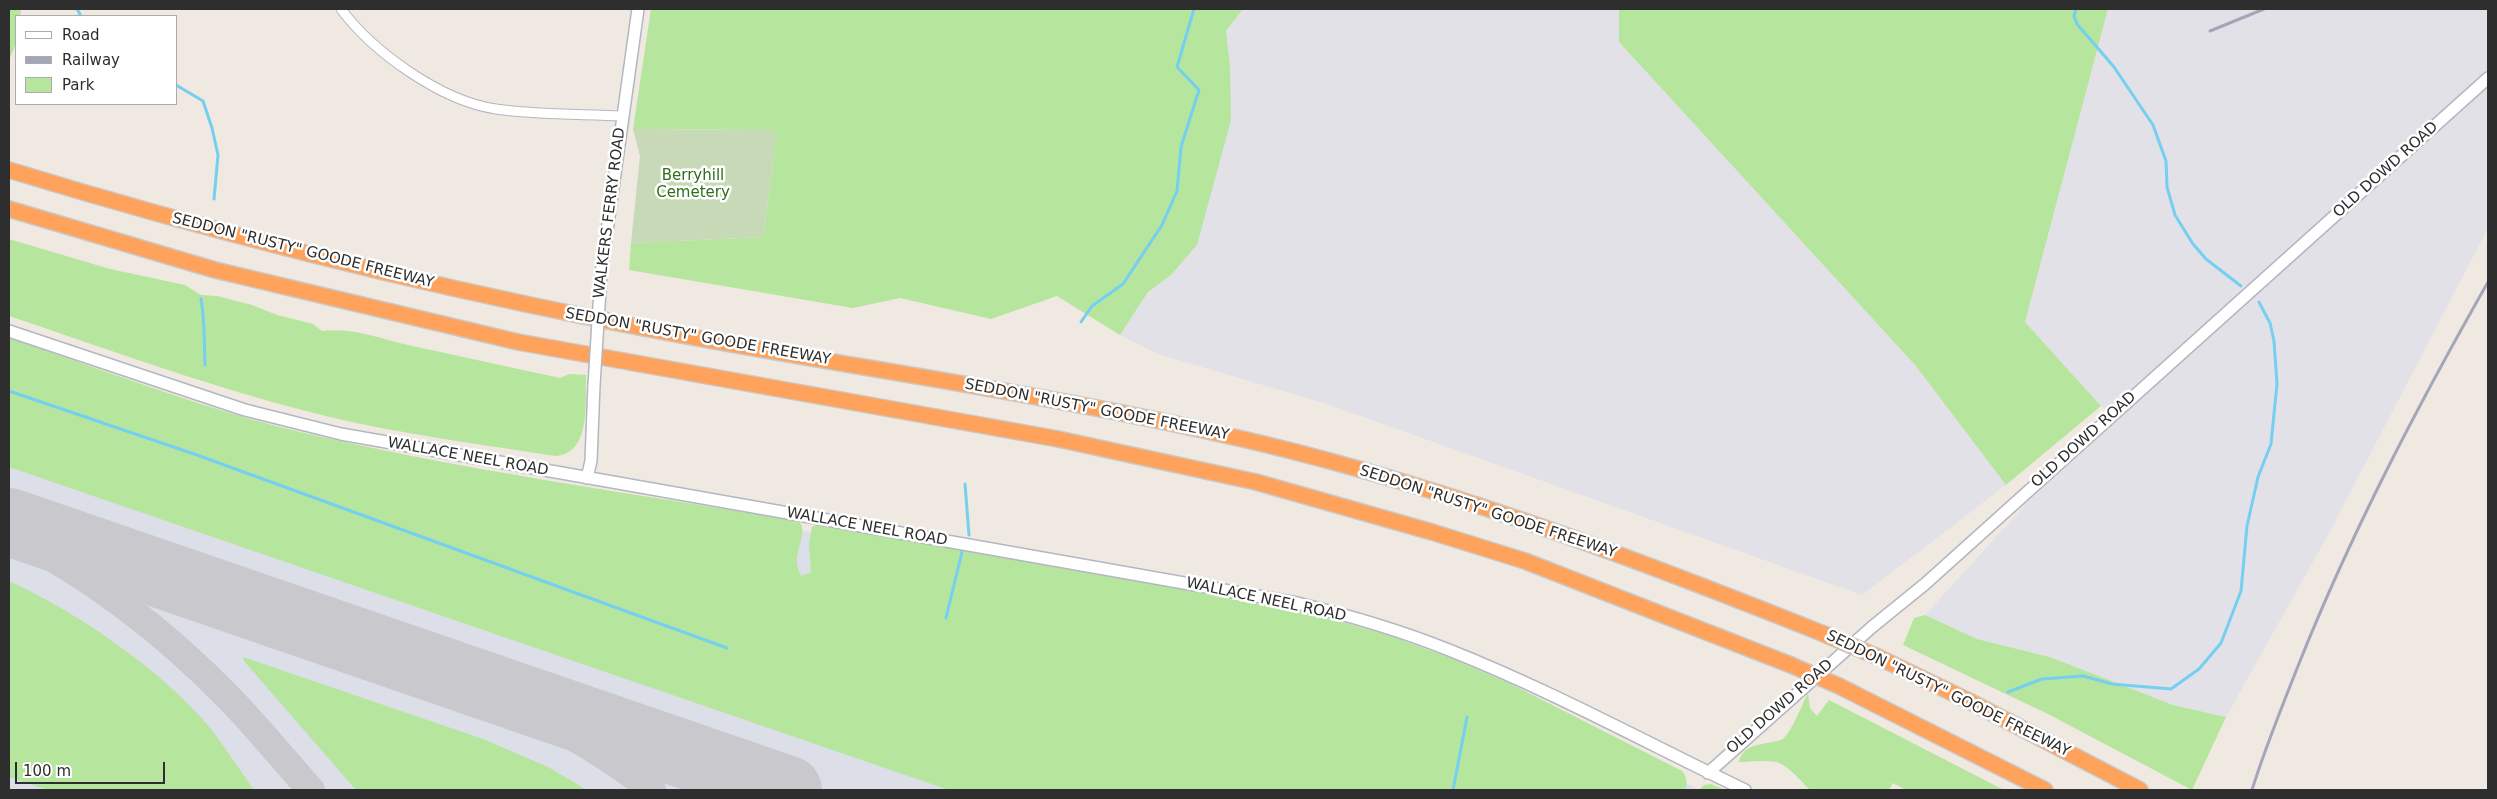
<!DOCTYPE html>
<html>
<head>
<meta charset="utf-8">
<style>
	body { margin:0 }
	#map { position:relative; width:2497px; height:799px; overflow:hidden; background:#efe9e1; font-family:"DejaVu Sans",sans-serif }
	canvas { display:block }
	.frame { position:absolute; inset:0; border:10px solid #2e2e2e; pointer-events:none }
	.legend { position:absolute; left:15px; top:15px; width:162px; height:90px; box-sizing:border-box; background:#fff; border:1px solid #ababab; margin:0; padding:6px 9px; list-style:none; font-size:15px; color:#2e2e2e }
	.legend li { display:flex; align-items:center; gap:10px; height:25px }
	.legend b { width:25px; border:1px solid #ababab }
	.scale { position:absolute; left:15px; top:762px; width:150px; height:22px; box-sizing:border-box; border:2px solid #2e2e2e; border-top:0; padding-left:6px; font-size:15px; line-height:18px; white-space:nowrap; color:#2e2e2e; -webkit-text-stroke:4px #fff; paint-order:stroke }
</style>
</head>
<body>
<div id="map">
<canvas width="2497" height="799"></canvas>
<div class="frame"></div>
<ul class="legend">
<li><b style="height:6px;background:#fff"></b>Road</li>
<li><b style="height:6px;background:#a3a6b8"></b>Railway</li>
<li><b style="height:14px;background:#b6e59e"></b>Park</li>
</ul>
<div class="scale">100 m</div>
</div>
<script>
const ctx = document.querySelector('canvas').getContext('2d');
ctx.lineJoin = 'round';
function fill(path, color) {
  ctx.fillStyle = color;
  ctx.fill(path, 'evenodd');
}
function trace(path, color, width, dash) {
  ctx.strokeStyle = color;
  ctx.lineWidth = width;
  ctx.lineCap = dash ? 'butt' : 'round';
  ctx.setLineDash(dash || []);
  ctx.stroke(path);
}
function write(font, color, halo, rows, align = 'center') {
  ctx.font = font + ' "DejaVu Sans",sans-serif';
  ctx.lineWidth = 5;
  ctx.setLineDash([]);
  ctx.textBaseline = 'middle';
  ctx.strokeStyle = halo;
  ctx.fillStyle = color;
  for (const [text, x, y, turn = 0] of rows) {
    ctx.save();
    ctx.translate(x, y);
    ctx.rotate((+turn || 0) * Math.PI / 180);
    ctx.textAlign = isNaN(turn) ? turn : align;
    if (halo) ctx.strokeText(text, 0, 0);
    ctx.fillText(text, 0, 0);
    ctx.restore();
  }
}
fill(new Path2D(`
	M 1243,9 L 1619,9 L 1619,42 L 1915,365 L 2006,485 L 1862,595 L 1327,404 L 1158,354 L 1120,335 L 1148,292 L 1170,276 L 1230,120 L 1230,65 L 1226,31 Z
	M 2108,9 L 2488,9 L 2488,228 L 2328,535 L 2226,717 L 2173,705 L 2050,657 L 1977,639 L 1925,615 L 2030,500 L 2118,420 L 2101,406 L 2025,322 Z`), '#e3e1e8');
fill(new Path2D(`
	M 9,348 L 234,425 L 811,532 L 1533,703 L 1699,790 L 9,790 Z`), '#dcdee8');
fill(new Path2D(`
	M 9,9 L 21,9 L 20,16 L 16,16 L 16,43 L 9,61 Z
	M 651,9 L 1243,9 L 1226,31 L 1230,65 L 1231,120 L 1197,245 L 1170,276 L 1148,292 L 1120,335 L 1057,296 L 991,319 L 900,298 L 853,308 L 629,270 L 631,243 L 763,237 L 775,150 L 775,130 L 633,129 Z
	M 1619,9 L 2108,9 L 2025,322 L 2101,406 L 2006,485 L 1915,365 L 1619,42 Z
	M 9,239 L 110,269 L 185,285 L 201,295 L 217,296 L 252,305 L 277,315 L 313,324 L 322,331 C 353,327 378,338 408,345 C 459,356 509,367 560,378 L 569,374 L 586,375 C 585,401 592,454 555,456 C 491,446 425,437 361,424 C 240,398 125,355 9,316 Z
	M 9,338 C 102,369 198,407 292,430 C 459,470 630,493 799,521 C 808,532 795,551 797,564 C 797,568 800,572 801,576 L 811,572 L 809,544 L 812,527 L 817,524 L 1303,611 L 1388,635 L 1453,659 L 1507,682 L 1682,771 C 1687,778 1688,783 1685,790 L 949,790 L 9,467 Z
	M 9,581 C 75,611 157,667 205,722 C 223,743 238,768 254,790 L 48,790 L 9,777 Z
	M 1925,615 L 1977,639 L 2050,657 L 2173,705 L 2226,717 L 2192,790 L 2048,714 L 1903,645 L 1914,618 Z
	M 243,657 L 483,739 L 548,767 L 587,790 L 356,790 L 244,661 Z
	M 1808,693 L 1810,708 L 1817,716 L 1829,700 L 2004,790 L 1906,790 L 1893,783 L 1889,790 L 1810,790 C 1778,757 1783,760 1739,762 C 1743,742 1766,745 1781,740 C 1791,735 1802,704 1808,693 Z
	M 1711,784 L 1725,790 L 1699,790 L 1704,785 Z`), '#b6e59e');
fill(new Path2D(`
	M 633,129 L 776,130 L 775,150 L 763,237 L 631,243 L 640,156 Z`), '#c8d9b8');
trace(new Path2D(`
	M 77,9 L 81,16
	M 2076,9 L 2074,16 L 2077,24 L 2114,67 L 2153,125 L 2166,161 L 2167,187 L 2175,215 L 2193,244 L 2206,259 L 2241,286
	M 176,85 L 203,101 L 212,128 L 218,155 L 214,199
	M 201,299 C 205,321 204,343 205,365
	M 1081,322 L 1092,306 L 1123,284 L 1162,225 L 1177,191 L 1181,147 L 1199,90 L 1177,67 L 1194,9
	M 9,391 L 197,455 L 727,648
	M 965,484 L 969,535
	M 946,618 L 962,552
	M 2008,692 L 2042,679 L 2083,676 L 2112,684 L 2171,689 L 2199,669 L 2221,643 L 2241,591 L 2247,526 L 2258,477 L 2271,444 L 2277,384 L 2274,341 L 2270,323 L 2259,302
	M 1453,790 L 1467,717`), '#75cff0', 3);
trace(new Path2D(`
	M 9,534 C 92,576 165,632 230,699 C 258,728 284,760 311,790
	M 466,679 C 530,713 596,745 652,790`), '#c9c8cc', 28);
trace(new Path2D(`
	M 9,522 L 788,790`), '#c9c8cc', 68);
const street = new Path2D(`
	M 341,9 C 373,52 441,101 496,109 C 537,115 580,114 622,116`);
const secondary = new Path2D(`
	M 601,274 L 638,9
	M 9,331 L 245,410 L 341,434 L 1297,603 C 1348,615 1399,630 1449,650 C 1550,690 1647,743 1745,790
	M 587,478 L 591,461 L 594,385
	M 1708,773 L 1872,627 L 1925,584 L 2488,78`);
const highway = new Path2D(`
	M 9,170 C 205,230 402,280 603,320 C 810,362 1019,388 1225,435 C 1431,481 1629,556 1824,634
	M 9,209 L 215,270 L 518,342 L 1058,439 L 1256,482 L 1432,532 L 1525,561 L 1791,665
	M 1878,657 L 1969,701 L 2140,790
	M 1839,686 L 2045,790`);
trace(street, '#b4b7c1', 11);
trace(secondary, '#b4b7c1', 14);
trace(highway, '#c9c9c9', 18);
trace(street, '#fff', 9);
trace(secondary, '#fff', 11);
trace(highway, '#ffa35c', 15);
trace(new Path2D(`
	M 2210,31 L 2264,9
	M 2252,790 C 2265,748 2282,707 2298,666 C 2351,533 2417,407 2488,282`), '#a3a6b8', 3);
const secondaryBridge = new Path2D(`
	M 594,385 L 601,274`);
const highwayBridge = new Path2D(`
	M 1824,634 L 1878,657
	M 1791,665 L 1839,686`);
trace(secondaryBridge, '#b4b7c1', 14, []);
trace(highwayBridge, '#c9c9c9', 18, []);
trace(secondaryBridge, '#fff', 11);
trace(highwayBridge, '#ffa35c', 15);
write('15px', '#2e2e2e', '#fff', [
	["OLD DOWD ROAD",2386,170,-42],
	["WALKERS FERRY ROAD",610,213,-83],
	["SEDDON \"RUSTY\" GOODE FREEWAY",303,251,14],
	["SEDDON \"RUSTY\" GOODE FREEWAY",698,337,10],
	["SEDDON \"RUSTY\" GOODE FREEWAY",1097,410,11],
	["OLD DOWD ROAD",2084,440,-42],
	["WALLACE NEEL ROAD",468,457,10],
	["SEDDON \"RUSTY\" GOODE FREEWAY",1488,512,18],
	["WALLACE NEEL ROAD",867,527,10],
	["WALLACE NEEL ROAD",1266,600,12],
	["SEDDON \"RUSTY\" GOODE FREEWAY",1948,694,26],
	["OLD DOWD ROAD",1780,707,-41]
]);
write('15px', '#2c6e1b', '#fff', [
	["Berryhill",693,176],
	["Cemetery",693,193]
]);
</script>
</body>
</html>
